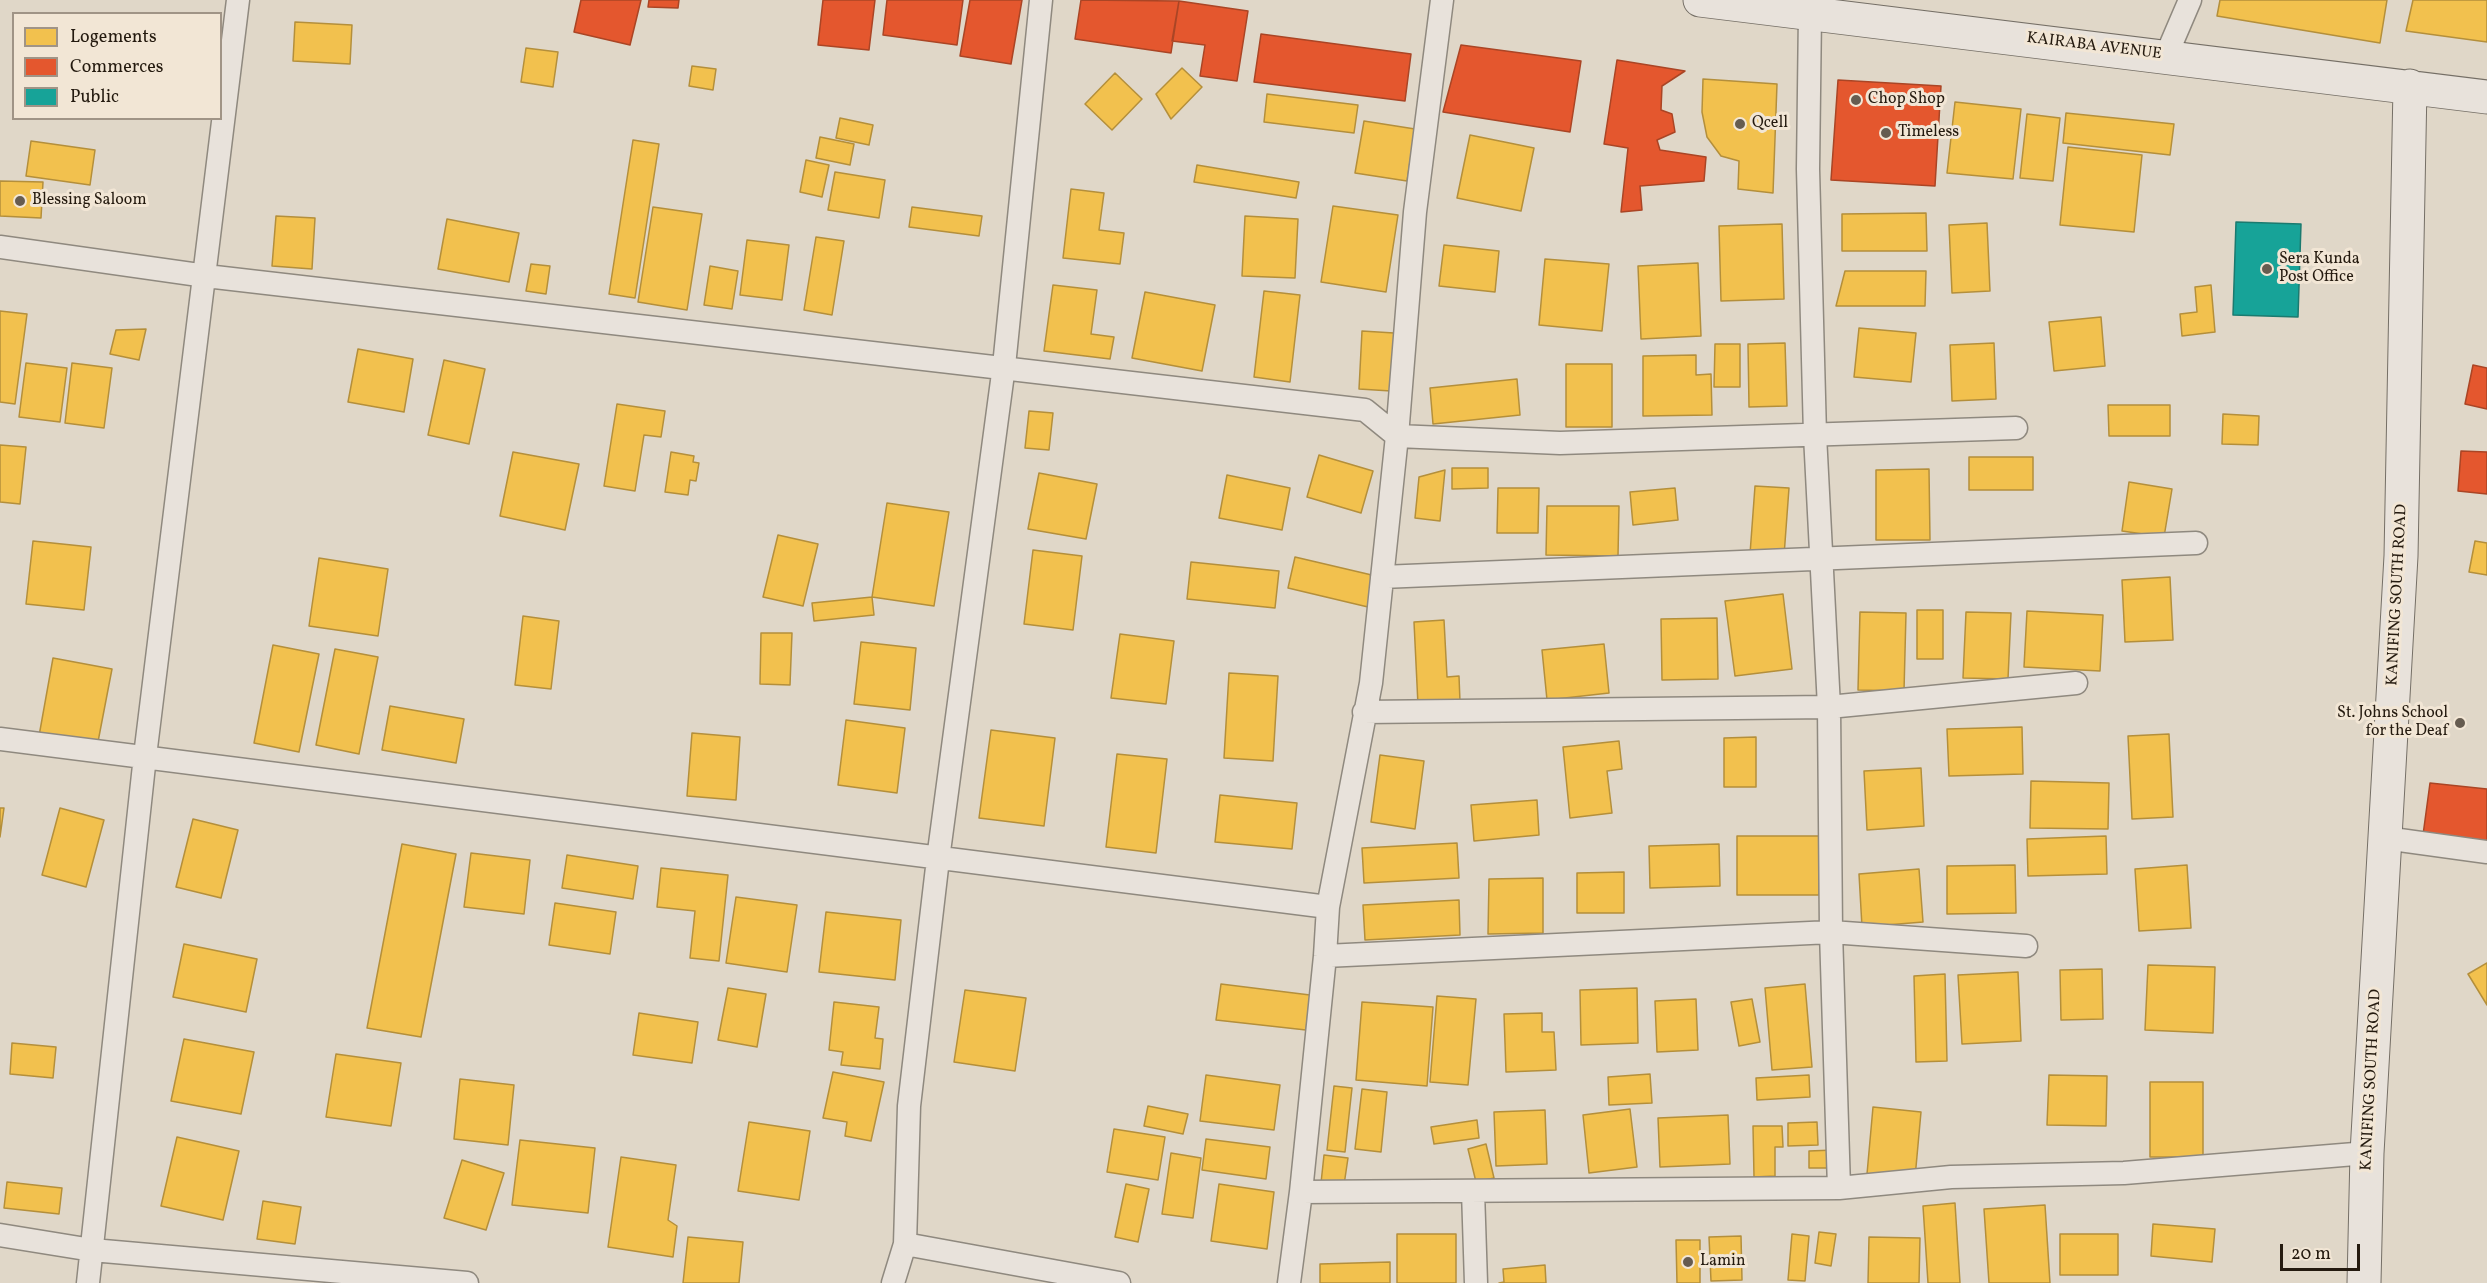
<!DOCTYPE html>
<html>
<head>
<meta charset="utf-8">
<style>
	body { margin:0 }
	#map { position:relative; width:2487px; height:1283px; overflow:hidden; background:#e0d7c8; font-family:Vollkorn,serif }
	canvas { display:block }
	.legend { position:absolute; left:12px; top:12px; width:210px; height:108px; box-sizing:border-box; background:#f2e6d5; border:2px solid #a09486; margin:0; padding:8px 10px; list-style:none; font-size:18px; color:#241a0f }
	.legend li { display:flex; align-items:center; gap:12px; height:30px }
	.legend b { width:30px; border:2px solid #a09486 }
	.scale { position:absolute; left:2280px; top:1244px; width:80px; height:27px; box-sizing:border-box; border:3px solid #241a0f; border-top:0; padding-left:8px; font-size:18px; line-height:21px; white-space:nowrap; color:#241a0f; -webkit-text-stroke:4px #f2e6d5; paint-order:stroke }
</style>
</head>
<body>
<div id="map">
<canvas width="2487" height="1283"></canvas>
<ul class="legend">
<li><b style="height:16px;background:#f2c14e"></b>Logements</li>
<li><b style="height:16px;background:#e4572e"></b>Commerces</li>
<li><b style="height:16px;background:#17a398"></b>Public</li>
</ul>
<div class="scale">20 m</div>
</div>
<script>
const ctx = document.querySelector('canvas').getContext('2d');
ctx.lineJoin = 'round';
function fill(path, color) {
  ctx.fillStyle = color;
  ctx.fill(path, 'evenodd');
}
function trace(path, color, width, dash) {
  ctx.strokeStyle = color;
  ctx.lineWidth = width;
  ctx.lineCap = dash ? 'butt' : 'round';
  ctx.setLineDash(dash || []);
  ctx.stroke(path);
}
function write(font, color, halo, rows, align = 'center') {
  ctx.font = font + ' Vollkorn,serif';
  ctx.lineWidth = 6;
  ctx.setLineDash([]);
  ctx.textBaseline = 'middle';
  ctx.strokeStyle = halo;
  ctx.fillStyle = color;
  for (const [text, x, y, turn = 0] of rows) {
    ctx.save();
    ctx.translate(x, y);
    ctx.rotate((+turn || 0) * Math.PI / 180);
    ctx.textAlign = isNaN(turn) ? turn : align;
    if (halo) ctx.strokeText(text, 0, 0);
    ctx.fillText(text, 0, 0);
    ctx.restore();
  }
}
const homes = new Path2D(`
	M 2220,0 L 2387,0 L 2380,43 L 2217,16 Z
	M 2413,0 L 2487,0 L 2487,42 L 2406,31 Z
	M 295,22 L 352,25 L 350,64 L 293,61 Z
	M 526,48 L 558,52 L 553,87 L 521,82 Z
	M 692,66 L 716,69 L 713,90 L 689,86 Z
	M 1182,68 L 1202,87 L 1171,119 L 1156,94 Z
	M 1115,73 L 1142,99 L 1112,130 L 1085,104 Z
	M 1703,79 L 1777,84 L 1773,193 L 1738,189 L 1739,161 L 1721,156 L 1707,137 L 1702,112 Z
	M 1267,94 L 1358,105 L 1354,133 L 1264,122 Z
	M 1955,102 L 2021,109 L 2013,179 L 1947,173 Z
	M 2066,113 L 2174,124 L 2170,155 L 2063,143 Z
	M 2027,114 L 2060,118 L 2053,181 L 2020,178 Z
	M 840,118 L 873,125 L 869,145 L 836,138 Z
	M 1364,121 L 1415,129 L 1407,181 L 1355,173 Z
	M 1470,135 L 1534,148 L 1521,211 L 1457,198 Z
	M 820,137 L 854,144 L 850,165 L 816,158 Z
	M 633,140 L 659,144 L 635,298 L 609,294 Z
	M 31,141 L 95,150 L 90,185 L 26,176 Z
	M 2068,147 L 2142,155 L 2134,232 L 2060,225 Z
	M 806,160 L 829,165 L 822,197 L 800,192 Z
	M 1197,165 L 1299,182 L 1296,198 L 1194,182 Z
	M 835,172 L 885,180 L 879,218 L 828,210 Z
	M 0,181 L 43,182 L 41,218 L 0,216 Z
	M 1071,189 L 1104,193 L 1099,230 L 1124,233 L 1120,264 L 1063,258 Z
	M 1333,206 L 1398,215 L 1386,292 L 1321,282 Z
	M 653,207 L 702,214 L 687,310 L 638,302 Z
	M 912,207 L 982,216 L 979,236 L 909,227 Z
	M 1926,213 L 1927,251 L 1842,251 L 1842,214 Z
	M 276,216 L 315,218 L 312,269 L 272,266 Z
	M 1245,216 L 1298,219 L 1295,278 L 1242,276 Z
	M 447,219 L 519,233 L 509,282 L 438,269 Z
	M 1987,223 L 1990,291 L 1952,293 L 1949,225 Z
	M 1782,224 L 1784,299 L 1721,301 L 1719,226 Z
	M 816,237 L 844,241 L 832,315 L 804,310 Z
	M 747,240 L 789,245 L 782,300 L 740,295 Z
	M 1444,245 L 1499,251 L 1495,292 L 1439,286 Z
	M 1545,259 L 1609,264 L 1602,331 L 1539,325 Z
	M 1698,263 L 1701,336 L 1641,339 L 1638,266 Z
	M 531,264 L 550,266 L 546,294 L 526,291 Z
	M 710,266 L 738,271 L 732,309 L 704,305 Z
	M 1845,271 L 1926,271 L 1925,306 L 1836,306 Z
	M 1053,285 L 1097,290 L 1091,334 L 1114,337 L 1110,359 L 1044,351 Z
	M 2211,285 L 2215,332 L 2182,336 L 2180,314 L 2197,312 L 2195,287 Z
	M 1264,291 L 1300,295 L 1290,382 L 1254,377 Z
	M 1145,292 L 1215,305 L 1202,371 L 1132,358 Z
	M 0,311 L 27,314 L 15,404 L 0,402 Z
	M 2101,317 L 2105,366 L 2054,371 L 2049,322 Z
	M 1859,328 L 1916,333 L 1911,382 L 1854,377 Z
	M 146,329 L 139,360 L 110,354 L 116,330 Z
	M 1362,331 L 1394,333 L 1391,391 L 1359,389 Z
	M 1785,343 L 1787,406 L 1749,407 L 1748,344 Z
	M 1994,343 L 1996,399 L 1952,401 L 1950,345 Z
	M 1715,344 L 1740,344 L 1740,387 L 1714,387 Z
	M 358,349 L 413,359 L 404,412 L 348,402 Z
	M 1696,355 L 1696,375 L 1711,374 L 1712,415 L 1643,416 L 1643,356 Z
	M 444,360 L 485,369 L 469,444 L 428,435 Z
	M 26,363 L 67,368 L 60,422 L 19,417 Z
	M 72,363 L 112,368 L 104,428 L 65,423 Z
	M 1566,364 L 1612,364 L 1612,427 L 1566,427 Z
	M 1517,379 L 1520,415 L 1433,424 L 1430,388 Z
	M 617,404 L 665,411 L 661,437 L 644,435 L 635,491 L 604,486 Z
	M 2108,405 L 2170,405 L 2170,436 L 2109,436 Z
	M 1029,411 L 1053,413 L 1049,450 L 1025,448 Z
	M 2223,414 L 2259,416 L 2258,445 L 2222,444 Z
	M 0,445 L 26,447 L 20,504 L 0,502 Z
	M 513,452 L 579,464 L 565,530 L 500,516 Z
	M 671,452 L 694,456 L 693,462 L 699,463 L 696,481 L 690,480 L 688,495 L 665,492 Z
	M 1319,455 L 1373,471 L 1361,513 L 1307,497 Z
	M 1969,457 L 2033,457 L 2033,490 L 1969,490 Z
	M 1452,468 L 1488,468 L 1488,488 L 1452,489 Z
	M 1929,469 L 1930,540 L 1876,540 L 1876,470 Z
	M 1445,470 L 1440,521 L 1415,518 L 1419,477 Z
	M 1039,473 L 1097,484 L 1086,539 L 1028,529 Z
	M 1227,475 L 1290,488 L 1282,530 L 1219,518 Z
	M 2129,482 L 2172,489 L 2164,537 L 2122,531 Z
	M 1755,486 L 1789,488 L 1784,556 L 1750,554 Z
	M 1498,488 L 1539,488 L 1538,533 L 1497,533 Z
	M 1675,488 L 1678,520 L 1633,525 L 1630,492 Z
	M 887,503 L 949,512 L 934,606 L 872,597 Z
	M 1547,506 L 1619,506 L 1618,556 L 1546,555 Z
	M 778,535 L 818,544 L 803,606 L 763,597 Z
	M 33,541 L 91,547 L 84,610 L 26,604 Z
	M 2475,541 L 2487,543 L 2487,575 L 2469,572 Z
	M 1033,550 L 1082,556 L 1073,630 L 1024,624 Z
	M 1295,557 L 1376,576 L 1368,607 L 1288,588 Z
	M 319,558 L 388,569 L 378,636 L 309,626 Z
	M 1191,562 L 1279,571 L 1275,608 L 1187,599 Z
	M 2170,577 L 2173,640 L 2125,642 L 2122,580 Z
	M 1783,594 L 1792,669 L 1735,676 L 1725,601 Z
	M 872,597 L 874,615 L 814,621 L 812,603 Z
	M 1917,610 L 1943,610 L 1943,659 L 1917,659 Z
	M 2027,611 L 2103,615 L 2100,671 L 2024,667 Z
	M 1860,612 L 1906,613 L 1904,691 L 1858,690 Z
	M 1966,612 L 2011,613 L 2008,679 L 1963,678 Z
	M 523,616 L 559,621 L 551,689 L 515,685 Z
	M 1717,618 L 1718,679 L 1662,680 L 1661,619 Z
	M 1444,620 L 1447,677 L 1459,676 L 1460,702 L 1418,705 L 1414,622 Z
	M 761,633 L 792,633 L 790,685 L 760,684 Z
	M 1120,634 L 1174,641 L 1166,704 L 1111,698 Z
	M 861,642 L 916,648 L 910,710 L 854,704 Z
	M 1604,644 L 1609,693 L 1547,700 L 1542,650 Z
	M 273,645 L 319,654 L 299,752 L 254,743 Z
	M 335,649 L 378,657 L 359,754 L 316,745 Z
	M 53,658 L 112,669 L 97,747 L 39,736 Z
	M 1229,673 L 1278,676 L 1273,761 L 1224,758 Z
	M 390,706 L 464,719 L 456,763 L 382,750 Z
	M 846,720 L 905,728 L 897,793 L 838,785 Z
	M 2022,727 L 2023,774 L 1949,776 L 1947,729 Z
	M 991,730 L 1055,738 L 1044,826 L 979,818 Z
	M 692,733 L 740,737 L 736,800 L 687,796 Z
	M 2169,734 L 2173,817 L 2132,819 L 2128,736 Z
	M 1756,737 L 1756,787 L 1724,787 L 1724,738 Z
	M 1619,741 L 1622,769 L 1607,771 L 1612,813 L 1570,818 L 1563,747 Z
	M 1117,754 L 1167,759 L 1156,853 L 1106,847 Z
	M 1380,755 L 1424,761 L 1415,829 L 1371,822 Z
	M 1921,768 L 1924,826 L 1867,830 L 1864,771 Z
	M 2031,781 L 2109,783 L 2108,829 L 2030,828 Z
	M 1220,795 L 1297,803 L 1292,849 L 1215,842 Z
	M 1537,800 L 1539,835 L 1474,841 L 1471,805 Z
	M 0,808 L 4,808 L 0,837 Z
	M 60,808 L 104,820 L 86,887 L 42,875 Z
	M 193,819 L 238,830 L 221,898 L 176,887 Z
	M 1737,836 L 1819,836 L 1819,895 L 1737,895 Z
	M 2106,836 L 2107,874 L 2028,876 L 2027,839 Z
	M 1457,843 L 1459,878 L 1364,883 L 1362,848 Z
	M 402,844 L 456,854 L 421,1037 L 367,1028 Z
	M 1719,844 L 1720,886 L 1650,888 L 1649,846 Z
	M 471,853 L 530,860 L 524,914 L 464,907 Z
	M 567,855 L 638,866 L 633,899 L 562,888 Z
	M 2015,865 L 2016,913 L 1947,914 L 1947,866 Z
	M 2187,865 L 2191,928 L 2139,931 L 2135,869 Z
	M 661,868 L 728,875 L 719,961 L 690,958 L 695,911 L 657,907 Z
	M 1919,869 L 1923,922 L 1862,927 L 1859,874 Z
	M 1624,872 L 1624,913 L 1577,913 L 1577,873 Z
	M 1543,878 L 1543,933 L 1488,934 L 1489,879 Z
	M 736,897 L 797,905 L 787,972 L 726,963 Z
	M 1459,900 L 1460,935 L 1365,940 L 1363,905 Z
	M 555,903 L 616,912 L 610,954 L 549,945 Z
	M 826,912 L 901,920 L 895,980 L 819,972 Z
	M 184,944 L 257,959 L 246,1012 L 173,997 Z
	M 2487,963 L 2487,1005 L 2468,974 Z
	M 2148,965 L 2215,967 L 2213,1033 L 2145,1030 Z
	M 2102,969 L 2103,1019 L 2061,1020 L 2060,970 Z
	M 2018,972 L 2021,1041 L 1962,1044 L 1958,975 Z
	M 1945,974 L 1947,1061 L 1916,1062 L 1914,976 Z
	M 1221,984 L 1310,995 L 1306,1030 L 1216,1020 Z
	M 1805,984 L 1812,1067 L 1772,1070 L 1765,988 Z
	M 728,988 L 766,994 L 757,1047 L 718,1040 Z
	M 1637,988 L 1638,1043 L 1581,1045 L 1580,990 Z
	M 965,990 L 1026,998 L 1015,1071 L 954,1062 Z
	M 1437,996 L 1476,999 L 1468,1085 L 1430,1082 Z
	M 1696,999 L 1698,1050 L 1657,1052 L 1655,1001 Z
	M 1752,999 L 1760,1042 L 1739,1046 L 1731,1002 Z
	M 834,1002 L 879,1007 L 875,1038 L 883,1039 L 880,1069 L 841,1065 L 843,1052 L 829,1050 Z
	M 1362,1002 L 1433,1007 L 1427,1086 L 1356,1080 Z
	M 639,1013 L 698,1022 L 692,1063 L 633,1055 Z
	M 1542,1013 L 1542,1032 L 1554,1032 L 1556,1070 L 1506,1072 L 1504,1014 Z
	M 184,1039 L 254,1052 L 241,1114 L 171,1101 Z
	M 12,1043 L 56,1047 L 53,1078 L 10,1074 Z
	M 336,1054 L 401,1063 L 391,1126 L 326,1117 Z
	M 833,1072 L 884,1082 L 871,1141 L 845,1136 L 847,1122 L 823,1118 Z
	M 1650,1074 L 1652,1103 L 1609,1105 L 1608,1077 Z
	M 1206,1075 L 1280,1085 L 1274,1130 L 1200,1121 Z
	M 1809,1075 L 1810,1097 L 1757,1100 L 1756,1078 Z
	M 2049,1075 L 2107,1076 L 2106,1126 L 2047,1125 Z
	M 460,1079 L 514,1085 L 508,1145 L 454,1139 Z
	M 2150,1082 L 2203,1082 L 2203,1157 L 2150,1157 Z
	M 1334,1086 L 1352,1088 L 1345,1152 L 1327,1150 Z
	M 1362,1089 L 1387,1092 L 1381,1152 L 1355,1149 Z
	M 1148,1106 L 1188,1114 L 1183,1134 L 1144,1126 Z
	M 1873,1107 L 1921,1112 L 1915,1178 L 1867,1174 Z
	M 1630,1109 L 1637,1167 L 1589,1173 L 1583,1115 Z
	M 1545,1110 L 1547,1164 L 1496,1166 L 1494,1112 Z
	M 1728,1115 L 1730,1164 L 1660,1167 L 1658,1118 Z
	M 1477,1120 L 1479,1138 L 1434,1144 L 1431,1127 Z
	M 749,1122 L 810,1131 L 799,1200 L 738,1191 Z
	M 1817,1122 L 1818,1145 L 1788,1146 L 1788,1123 Z
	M 1753,1126 L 1782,1126 L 1783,1147 L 1775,1147 L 1775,1176 L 1754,1177 Z
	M 1114,1129 L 1165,1137 L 1158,1180 L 1107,1172 Z
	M 177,1137 L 239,1151 L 223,1220 L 161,1206 Z
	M 1206,1139 L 1270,1147 L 1266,1179 L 1202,1170 Z
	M 520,1140 L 595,1148 L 588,1213 L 512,1205 Z
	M 1486,1144 L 1494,1178 L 1476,1182 L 1468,1149 Z
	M 1834,1150 L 1834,1168 L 1809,1168 L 1809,1151 Z
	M 1171,1153 L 1201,1158 L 1193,1218 L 1162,1214 Z
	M 1324,1155 L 1348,1158 L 1344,1185 L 1321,1183 Z
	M 621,1157 L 676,1165 L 668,1220 L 677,1226 L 673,1257 L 608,1247 Z
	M 462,1160 L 504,1173 L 486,1230 L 444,1218 Z
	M 7,1182 L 62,1188 L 59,1214 L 4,1208 Z
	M 1126,1184 L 1149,1189 L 1138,1242 L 1115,1237 Z
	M 1219,1184 L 1274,1192 L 1267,1249 L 1211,1241 Z
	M 263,1201 L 301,1207 L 295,1244 L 257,1239 Z
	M 1955,1203 L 1960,1283 L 1928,1283 L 1923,1206 Z
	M 2045,1205 L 2050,1283 L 1989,1283 L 1984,1209 Z
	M 2153,1224 L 2215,1229 L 2212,1262 L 2151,1256 Z
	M 1819,1232 L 1836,1234 L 1831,1266 L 1815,1263 Z
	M 1397,1234 L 1456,1234 L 1456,1283 L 1397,1283 Z
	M 1792,1234 L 1809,1236 L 1805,1281 L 1788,1280 Z
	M 2060,1234 L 2118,1234 L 2118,1275 L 2060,1275 Z
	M 1741,1236 L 1742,1280 L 1711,1281 L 1709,1237 Z
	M 688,1237 L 743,1242 L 739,1283 L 683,1283 Z
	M 1869,1237 L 1920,1238 L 1919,1283 L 1868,1283 Z
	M 1676,1240 L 1700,1240 L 1700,1283 L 1677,1283 Z
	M 1390,1262 L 1390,1283 L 1320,1283 L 1320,1264 Z
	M 1545,1265 L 1546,1283 L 1499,1283 L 1504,1282 L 1503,1269 Z`);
fill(homes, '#f2c14e');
trace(homes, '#b48f3b', 1.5);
const shops = new Path2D(`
	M 581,0 L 641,0 L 630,45 L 574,32 Z
	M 649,0 L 679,0 L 678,8 L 648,7 Z
	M 823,0 L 875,0 L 869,50 L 818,45 Z
	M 887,0 L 963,0 L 957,45 L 883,35 Z
	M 970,0 L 1022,0 L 1011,64 L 960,56 Z
	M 1081,0 L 1179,1 L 1171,53 L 1075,39 Z
	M 1179,1 L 1248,11 L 1237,81 L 1200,76 L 1205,45 L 1172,41 Z
	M 1261,34 L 1411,54 L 1405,101 L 1254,82 Z
	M 1461,45 L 1581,61 L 1570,132 L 1443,112 Z
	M 1617,60 L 1685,71 L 1662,86 L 1661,110 L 1672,114 L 1675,132 L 1657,140 L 1660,150 L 1706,157 L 1704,181 L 1640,186 L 1642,210 L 1621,212 L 1628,148 L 1604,144 Z
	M 1838,80 L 1941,86 L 1935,186 L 1831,180 Z
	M 2473,365 L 2487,368 L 2487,409 L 2465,404 Z
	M 2461,451 L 2487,452 L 2487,494 L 2458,491 Z
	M 2430,783 L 2487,789 L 2487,842 L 2423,835 Z`);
fill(shops, '#e4572e');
trace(shops, '#aa4525', 1.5);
const public = new Path2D(`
	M 2236,222 L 2301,224 L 2298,317 L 2233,315 Z`);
fill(public, '#17a398');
trace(public, '#1b7a6f', 1.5);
const street = new Path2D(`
	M 1810,13 L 1808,169 L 1815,435 L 1829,707 L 1831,932 L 1839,1188
	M 2166,56 L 2190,0
	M 0,247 L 206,276 L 1365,410 L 1397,436 L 1560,443 L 2016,428
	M 1382,577 L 2196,543
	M 1364,712 L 1829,707 L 2076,683
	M 0,739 L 1328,907
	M 2385,838 L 2487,852
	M 1325,956 L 1831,932 L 2026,946
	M 1473,1191 L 1476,1283
	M 1301,1192 L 1839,1188 L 1951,1177 L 2124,1173 L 2367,1153
	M 0,1235 L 92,1250 L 467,1283
	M 905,1244 L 1119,1283
	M 88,1283 L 145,756 L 238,0
	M 893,1283 L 905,1244 L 909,1106 L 938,859 L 1004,366 L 1041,0
	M 1289,1283 L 1301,1192 L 1325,956 L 1328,907 L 1371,683 L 1397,436 L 1415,212 L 1442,0`);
const secondary = new Path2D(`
	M 1700,0 L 2487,97
	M 2364,1283 L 2367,1153 L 2401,556 L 2410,86`);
trace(street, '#8f897f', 25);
trace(secondary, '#756f66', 35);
trace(street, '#e8e2db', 22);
trace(secondary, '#e8e2db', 33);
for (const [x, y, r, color] of [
	[1856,100,6,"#665c50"],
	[1740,124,6,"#665c50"],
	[1886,133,6,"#665c50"],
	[20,201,6,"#665c50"],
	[2267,269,6,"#665c50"],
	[2460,723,6,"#665c50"],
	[1688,1262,6,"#665c50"]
]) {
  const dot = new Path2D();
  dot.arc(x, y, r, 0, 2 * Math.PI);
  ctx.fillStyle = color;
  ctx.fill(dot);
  trace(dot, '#f2e6d5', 2);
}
write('16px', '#241a0f', '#f2e6d5', [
	["KAIRABA AVENUE",2094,47,7],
	["KANIFING SOUTH ROAD",2398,595,-87],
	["KANIFING SOUTH ROAD",2372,1080,-87]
]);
write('16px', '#241a0f', '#f2e6d5', [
	["Chop Shop",1868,100],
	["Qcell",1752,124],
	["Timeless",1898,133],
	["Blessing Saloom",32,201],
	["Sera Kunda",2279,260],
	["Post Office",2279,278],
	["St. Johns School",2448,714,"right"],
	["for the Deaf",2448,732,"right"],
	["Lamin",1700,1262]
], 'left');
</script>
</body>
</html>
